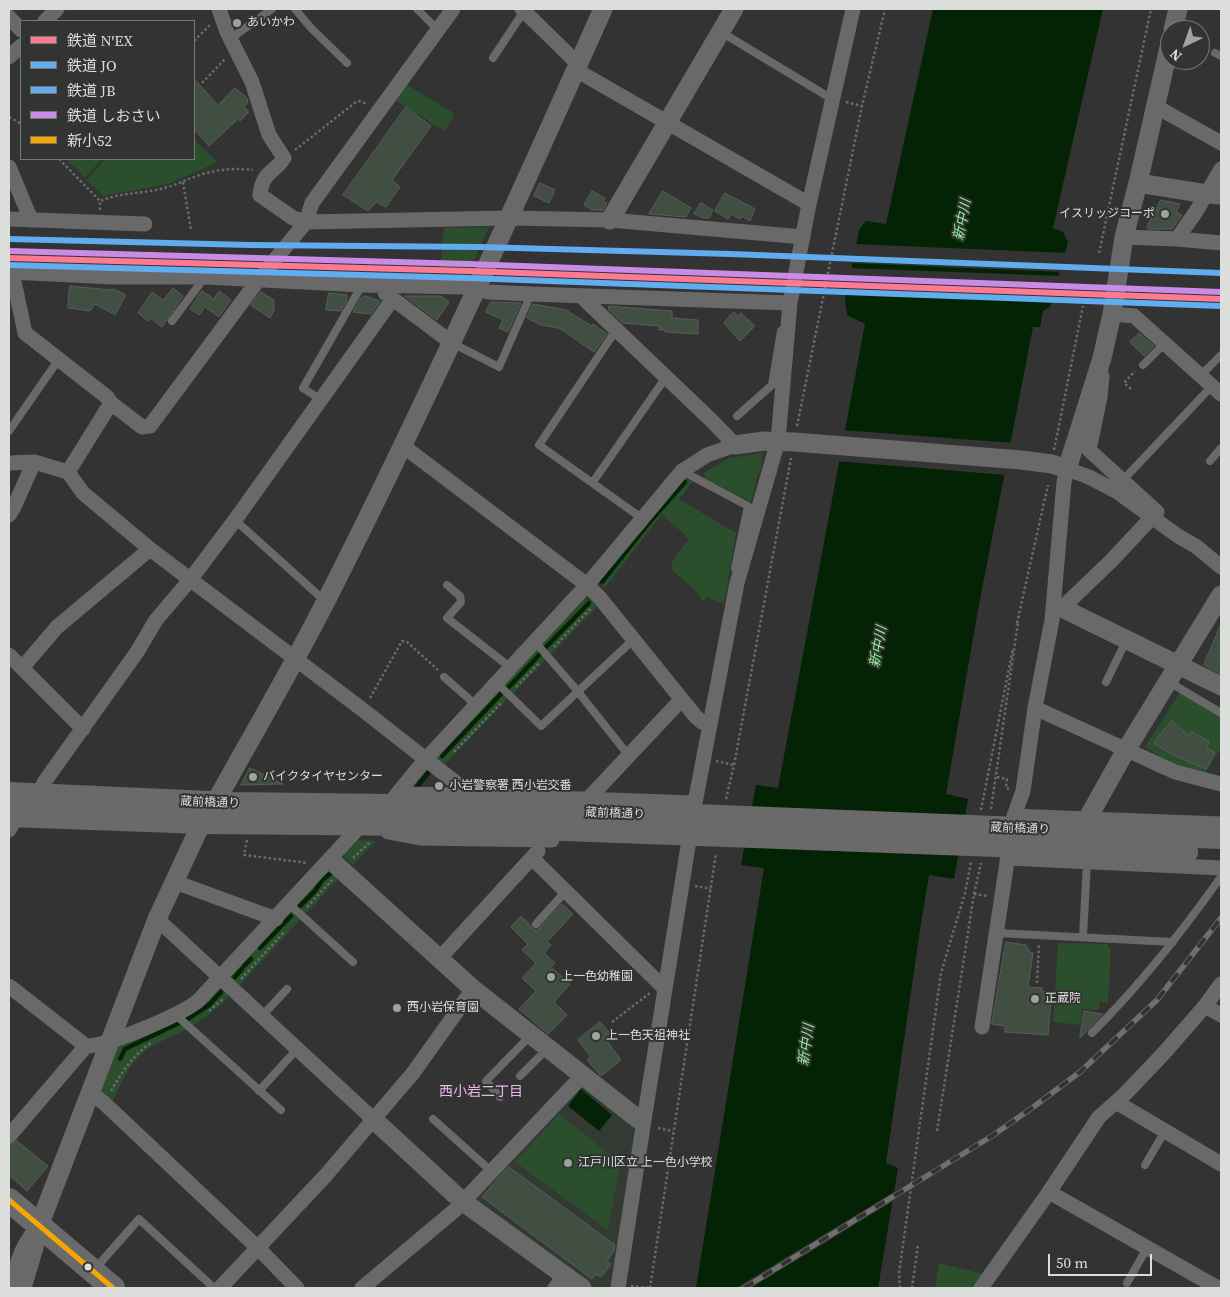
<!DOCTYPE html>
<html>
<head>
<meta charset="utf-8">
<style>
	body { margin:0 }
	#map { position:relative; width:1230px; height:1297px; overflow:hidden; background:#323332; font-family:"Source Serif 4","Noto Sans JP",serif }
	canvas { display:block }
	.frame { position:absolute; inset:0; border:10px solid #dcdedc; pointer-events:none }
	.legend { position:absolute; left:20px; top:20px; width:175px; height:140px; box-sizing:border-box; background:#313431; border:1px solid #757875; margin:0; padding:6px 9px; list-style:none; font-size:15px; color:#dcdedc }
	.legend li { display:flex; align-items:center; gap:10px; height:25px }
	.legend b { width:25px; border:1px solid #757875 }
	.north { position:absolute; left:1160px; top:20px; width:50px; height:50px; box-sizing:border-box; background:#313431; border:1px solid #757875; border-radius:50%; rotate:222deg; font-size:14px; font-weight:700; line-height:20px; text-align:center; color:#dcdedc }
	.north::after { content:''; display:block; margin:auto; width:18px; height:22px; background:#a0a2a0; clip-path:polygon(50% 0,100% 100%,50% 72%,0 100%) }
	.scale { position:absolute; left:1048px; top:1254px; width:104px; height:22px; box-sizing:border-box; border:2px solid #dcdedc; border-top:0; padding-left:6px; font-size:15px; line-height:18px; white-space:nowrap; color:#dcdedc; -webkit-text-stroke:4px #313431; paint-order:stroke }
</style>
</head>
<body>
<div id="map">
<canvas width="1230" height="1297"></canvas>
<div class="frame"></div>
<ul class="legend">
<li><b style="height:6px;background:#fe7a93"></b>鉄道 N'EX</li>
<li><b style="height:6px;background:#60adef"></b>鉄道 JO</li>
<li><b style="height:6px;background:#60acee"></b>鉄道 JB</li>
<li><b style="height:6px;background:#ca8be6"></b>鉄道 しおさい</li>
<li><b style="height:6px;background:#f7a600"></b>新小52</li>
</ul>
<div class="north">N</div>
<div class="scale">50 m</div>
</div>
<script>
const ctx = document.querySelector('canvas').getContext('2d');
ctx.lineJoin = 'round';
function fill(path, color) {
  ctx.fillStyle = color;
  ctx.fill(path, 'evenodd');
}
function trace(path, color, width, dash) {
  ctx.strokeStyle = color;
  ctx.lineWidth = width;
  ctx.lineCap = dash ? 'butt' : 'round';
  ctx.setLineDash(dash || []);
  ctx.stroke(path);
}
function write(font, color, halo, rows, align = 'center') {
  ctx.font = font + ' "Source Serif 4","Noto Sans JP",serif';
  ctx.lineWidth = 4;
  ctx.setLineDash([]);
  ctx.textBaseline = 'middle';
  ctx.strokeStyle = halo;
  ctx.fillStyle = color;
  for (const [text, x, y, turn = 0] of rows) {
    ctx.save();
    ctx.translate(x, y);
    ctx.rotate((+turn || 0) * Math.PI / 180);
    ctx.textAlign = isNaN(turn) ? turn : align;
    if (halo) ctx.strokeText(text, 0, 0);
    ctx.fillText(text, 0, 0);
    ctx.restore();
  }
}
fill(new Path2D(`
	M 583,1084 L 634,1124 L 635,1129 L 612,1288 L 593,1288 L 473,1202 Z`), '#333a33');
fill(new Path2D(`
	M 404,83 L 455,114 L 445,131 L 393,99 Z
	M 194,140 L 218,162 L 168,184 L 103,196 L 86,180 L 105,159 L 194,159 Z
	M 66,159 L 102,159 L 85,178 Z
	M 489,227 L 467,275 L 440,273 L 444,228 Z
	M 762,453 L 761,469 L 759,470 L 751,502 L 712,482 L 711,483 L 704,478 L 706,477 L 703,473 L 729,458 Z
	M 685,479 L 693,481 L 679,499 L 736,533 L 724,604 L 707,597 L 703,602 L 694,589 L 673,571 L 671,563 L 689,539 L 662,514 L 604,589 L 600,582 L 602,577 L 681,482 Z
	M 585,599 L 592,600 L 597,607 L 444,765 L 438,760 L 439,752 Z
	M 1181,691 L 1221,715 L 1221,747 L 1205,774 L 1174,766 L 1145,747 Z
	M 356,840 L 376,841 L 353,865 L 345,858 L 343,854 Z
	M 328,870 L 339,878 L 239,986 L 233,979 L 232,973 Z
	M 1058,943 L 1107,944 L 1111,950 L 1108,1003 L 1100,1002 L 1099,1010 L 1082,1009 L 1080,1025 L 1053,1022 Z
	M 220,987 L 231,995 C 218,1008 204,1019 188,1029 C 173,1038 158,1040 144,1052 C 128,1065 121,1084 113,1101 L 98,1092 L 114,1047 Z
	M 559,1114 L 620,1163 L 608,1230 L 515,1162 Z
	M 939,1263 L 983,1274 L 973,1288 L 935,1288 Z`), '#2b4e2d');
fill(new Path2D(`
	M 933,9 L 1103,9 L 1053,228 L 1063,232 L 1068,242 L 1050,307 L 1043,311 L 1040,327 L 1033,327 L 978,610 L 946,794 L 968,799 L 954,879 L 929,875 L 920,930 L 886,1163 L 898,1168 L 878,1288 L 696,1288 L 764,868 L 741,865 L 756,785 L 778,788 L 865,324 L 847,315 L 845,299 L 859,230 L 866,221 L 886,224 Z
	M 581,1089 L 612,1115 L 599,1131 L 568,1106 Z`), '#042304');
fill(new Path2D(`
	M 854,244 L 1068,253 L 1062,272 L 850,263 Z
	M 849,268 L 1061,276 L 1054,303 L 844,292 Z
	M 842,430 L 1013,443 L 1006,475 L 836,461 Z
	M 897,1190 L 895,1200 L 751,1288 L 736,1288 Z`), '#323332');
trace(new Path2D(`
	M 602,582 L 647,525 L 685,482
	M 545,648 L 589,603
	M 507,689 L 541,653
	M 442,756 L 501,694
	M 416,788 L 428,773
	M 298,908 L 315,891 L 322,880 L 330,874
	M 260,948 L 291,916
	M 244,966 L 251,959
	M 235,977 L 242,969
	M 186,1020 L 209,1005 L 221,992
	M 120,1059 L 125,1049 L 179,1023`), '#042304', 4.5);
const building = new Path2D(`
	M 194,79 L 218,105 L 235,88 L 247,98 L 248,102 L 244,107 L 249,112 L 240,121 L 238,119 L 209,146 L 194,129 Z
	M 406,107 L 431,126 L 392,180 L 400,187 L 386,207 L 376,202 L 368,211 L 343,195 Z
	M 540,183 L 555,190 L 549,203 L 534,196 Z
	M 592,191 L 605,198 L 603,201 L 607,203 L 603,210 L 592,210 L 584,205 Z
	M 663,191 L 691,208 L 686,217 L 649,214 Z
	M 725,193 L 755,209 L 750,221 L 741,216 L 740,219 L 731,214 L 728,219 L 715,211 Z
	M 1161,200 L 1180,204 L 1176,212 L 1182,215 L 1172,229 L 1149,229 L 1147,227 Z
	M 701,203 L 713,210 L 709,218 L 704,218 L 694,214 Z
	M 70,286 L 112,290 L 114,289 L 126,295 L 115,315 L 95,304 L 90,311 L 68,308 Z
	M 173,288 L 183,296 L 162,327 L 150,318 L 148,321 L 138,313 L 152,292 L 163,300 Z
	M 202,291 L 214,299 L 219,291 L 231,300 L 219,317 L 205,307 L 199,315 L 190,309 Z
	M 261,292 L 274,300 L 274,310 L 270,318 L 251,305 Z
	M 329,293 L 347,295 L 346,302 L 341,311 L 326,310 Z
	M 366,296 L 380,301 L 371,314 L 353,312 L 361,298 Z
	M 405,296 L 441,296 L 449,302 L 437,320 Z
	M 491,302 L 521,303 L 508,332 L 499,328 L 503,320 L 486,312 Z
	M 533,304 L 566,310 L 592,326 L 593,324 L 607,334 L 594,352 L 559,328 L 541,325 L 527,318 Z
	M 609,306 L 672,311 L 672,318 L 698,320 L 698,334 L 665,332 L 665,330 L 659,330 L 659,326 L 623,323 L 609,310 Z
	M 734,312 L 738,316 L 741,313 L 755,326 L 740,341 L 724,323 Z
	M 1139,333 L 1154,346 L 1144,356 L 1130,342 Z
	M 1221,624 L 1221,674 L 1204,665 Z
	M 1172,721 L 1189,736 L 1191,731 L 1209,742 L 1206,748 L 1215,752 L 1206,769 L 1169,753 L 1154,743 Z
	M 250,768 L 283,784 L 241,785 Z
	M 562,904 L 573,914 L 547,942 L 551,945 L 544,953 L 555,963 L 551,967 L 570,984 L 554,1002 L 567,1015 L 548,1034 L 519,1009 L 536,991 L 522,978 L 536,963 L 522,950 L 528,944 L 511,927 L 521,916 L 536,931 Z
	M 1006,942 L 1026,945 L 1026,948 L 1029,949 L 1029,952 L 1033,953 L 1028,987 L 1042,988 L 1041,991 L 1052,992 L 1048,1035 L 1005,1032 L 1005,1026 L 992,1024 Z
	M 1084,1011 L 1103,1014 L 1080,1038 Z
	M 600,1022 L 610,1033 L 604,1037 L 621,1060 L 601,1076 L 587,1060 L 591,1057 L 578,1040 Z
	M 17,1141 L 48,1166 L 27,1191 L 9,1175 L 9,1145 Z
	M 509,1167 L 615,1245 L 614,1250 L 607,1261 L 611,1264 L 601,1277 L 596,1274 L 592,1279 L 482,1197 Z`);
fill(building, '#404f42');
trace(building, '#5a5c5a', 1);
trace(new Path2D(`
	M 194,41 L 210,25
	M 202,83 L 225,59
	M 846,102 L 862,106
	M 9,117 L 21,124
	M 295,150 L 356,102 L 360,101 L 367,104
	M 59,159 L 100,201
	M 183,182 L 191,230
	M 100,210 L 100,201 C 122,192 145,194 168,187 C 179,184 189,178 200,175 C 218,169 235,168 253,170
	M 1099,253 L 1151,9
	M 1131,389 L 1124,383 L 1135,371
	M 797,426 L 862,106 L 885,9
	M 1054,450 L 1083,306
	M 1017,623 L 1048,485
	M 554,647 L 591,608
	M 516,687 L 540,662
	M 370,698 L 402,641 L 407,642 L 438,670
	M 454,752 L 502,702
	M 716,761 L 734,765
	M 997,777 L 1007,779 L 1006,788 L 1009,789
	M 726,799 L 734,765 L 791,458
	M 991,809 L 1018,622
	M 981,810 L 1013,648
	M 247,840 L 244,855 L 308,863
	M 353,858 L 369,843
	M 695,886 L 711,889
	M 974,894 L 988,896
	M 307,907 L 332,880
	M 241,979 L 284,932
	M 1037,983 L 1039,944
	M 209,1011 L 224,998
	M 612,1022 L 650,993
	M 111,1091 C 122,1072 133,1055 152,1042
	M 658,1128 L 673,1131
	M 937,1131 L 974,894 L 981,863
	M 631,1286 L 650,1288
	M 650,1288 L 716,853
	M 900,1288 L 899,1273 L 941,973 L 965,893 L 971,862
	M 912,1288 L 918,1244`), '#6b6b6b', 2.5, [2.5, 2.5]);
trace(new Path2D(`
	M 295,9 L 311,28 L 347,63
	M 417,9 L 438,30
	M 721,32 L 832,99
	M 230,39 L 272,9
	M 1215,53 L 1221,56
	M 493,58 L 524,11
	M 172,321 L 205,277
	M 616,330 L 539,445 L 643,519
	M 452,343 L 499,367 L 531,294
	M 1143,365 L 1165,343
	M 1201,375 L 1221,355
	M 321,400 L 303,388 L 362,285
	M 737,416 L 772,385 L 781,331
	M 9,431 L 59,359
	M 1210,461 L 1221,448
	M 682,471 L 748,506 L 735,568
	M 1123,480 L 1212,386
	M 593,482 L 666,377
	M 235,520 L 326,602
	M 447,585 L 460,596 L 461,602 L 447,618 L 511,668
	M 535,642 L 575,688 L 629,756
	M 444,677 L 476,705
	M 1106,682 L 1127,639
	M 1169,682 L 1221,713
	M 497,683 L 541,726 L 634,639
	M 289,904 L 353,962
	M 536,924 L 566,891
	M 997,933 L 1173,942
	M 1083,937 L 1087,862
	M 176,1015 L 281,1110
	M 262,1016 L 287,989
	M 1092,1033 C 1141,984 1180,934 1221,877
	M 520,1076 L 548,1048
	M 259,1091 L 298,1048
	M 500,1097 L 486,1081 L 531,1035
	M 433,1119 L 491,1171
	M 1145,1165 L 1165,1131
	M 94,1270 L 139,1219 L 214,1288
	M 1127,1283 L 1147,1248`), '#696969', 8);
trace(new Path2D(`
	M 219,9 L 227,32 L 252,82 L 269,135 L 284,158 C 275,173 262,171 260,195 L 293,218 L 306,222 L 509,218 L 610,220 L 803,237
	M 522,9 L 578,64
	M 9,17 L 21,30
	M 45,21 L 57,9
	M 9,57 L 21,46
	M 576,70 L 809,204 L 790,303 L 778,441 L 737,583 L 695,803 L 644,1120 L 638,1119
	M 1155,106 L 1221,143
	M 9,167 L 31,220
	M 809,204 L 853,9
	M 9,219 L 145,224
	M 1124,237 L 1177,239 L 1221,243
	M 1177,239 L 1197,210 L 1221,169
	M 9,272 L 114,277 L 205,277 L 362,285 L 466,287 L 489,292 L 531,294 L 790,303
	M 12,272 L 25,333 L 107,397 L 111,403 L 142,427 L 150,426 L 259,279 L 306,222 L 312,203 L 453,9
	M 385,293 L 452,343
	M 1112,314 L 1134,316 L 1221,394
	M 403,446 L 587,585 L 600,598 L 696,717 L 702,722 L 710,724
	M 9,463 L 34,462 L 68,472 L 83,493 L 150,549 L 363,710 L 465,790 L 468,795
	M 68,472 L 111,403
	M 9,515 L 14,507 L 34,462
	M 1054,605 L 1062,608 L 1111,561 L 1157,512 L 1089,450 L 1100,397 L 1102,376
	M 9,655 L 83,729
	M 22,668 L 57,627 L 150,549
	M 1035,708 L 1175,772 L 1221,784
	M 397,794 L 426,759 L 587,585 L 682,471 L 707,455 L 735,445 L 712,421 L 581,296
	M 38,795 L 45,781 L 137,652 L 156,620 L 190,580 L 235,520 L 392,300
	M 393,800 L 397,794 L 468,795 L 695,803
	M 587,800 L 681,700
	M 1014,816 L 1087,819 L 1090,814
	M 1087,819 L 1221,824
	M 9,830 L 18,815
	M 388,832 L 420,838 L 552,840
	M 532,858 L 664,988
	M 1008,858 L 1221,868
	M 175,882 L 276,919
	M 157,919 L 373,1119
	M 439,959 L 538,851
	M 9,986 L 86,1046 C 106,1047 182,1014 198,1001 L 362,824
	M 1205,1006 L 1221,1015
	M 982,1027 L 1014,816 L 1023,791 L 1035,708 L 1052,620 L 1064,482 L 1067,469 L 1089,477 L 1116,491 L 1178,536 L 1197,547 L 1221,567
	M 91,1093 L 104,1103 L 258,1248 L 297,1288
	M 1116,1102 L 1221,1164
	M 9,1136 L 86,1046
	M 1049,1192 L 1218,1288
	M 10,1288 C 17,1264 21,1244 39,1226
	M 24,1288 L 37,1244 L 39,1226
	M 220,1288 L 326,1175 L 413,1073 L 473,989
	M 362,1288 L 455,1210 L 583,1075
	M 555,1288 L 564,1276
	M 618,1288 L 644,1120
	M 981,1288 L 1049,1192 L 1099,1117 L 1125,1094 L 1164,1053 L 1205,1006 L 1221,984`), '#696969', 15);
trace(new Path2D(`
	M 1173,30 L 1178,9
	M 1138,183 L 1207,194 L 1221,195
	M 610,220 L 734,9
	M 735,445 L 764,441 L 794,442 L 1021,460 L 1052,464 L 1067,469 L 1102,358 L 1112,314 L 1124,237 L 1138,183 L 1170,43
	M 1062,608 L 1221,686
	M 1090,814 L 1126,750 L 1221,595
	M 334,863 L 473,989 L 638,1119
	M 373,1119 L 462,1201 L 582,1288
	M 39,1226 L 157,919 L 202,822 L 215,803 C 252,736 291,670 326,601 C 425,406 514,208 603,9`), '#696969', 19);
trace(new Path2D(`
	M 9,794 L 232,804 L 390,806 L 721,817 L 1221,837
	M 9,815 L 202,822 L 429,824 L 1186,852
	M 9,1200 L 113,1288`), '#696a69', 24);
const rail = new Path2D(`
	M 744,1288 L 992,1136 L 1036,1105 L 1080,1072 L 1157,1000 L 1221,918`);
trace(rail, '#6f6f6f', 5.5);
trace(rail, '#313431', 4, [11]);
trace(new Path2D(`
	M 9,1200 L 113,1288`), '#f7a600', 5);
trace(new Path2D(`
	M 9,258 L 468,271 L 1221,299`), '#fe7a93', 6);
trace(new Path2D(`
	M 9,265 L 468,278 L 1221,306`), '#60adef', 6);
trace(new Path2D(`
	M 9,239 L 250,245 L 480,247 L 731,254 L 1221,273`), '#60acee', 6);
trace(new Path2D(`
	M 9,251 L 468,264 L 1221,292`), '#ca8be6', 6);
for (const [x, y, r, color] of [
	[237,23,5,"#a0a2a0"],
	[1165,214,5,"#a0a2a0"],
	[253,777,5,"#a0a2a0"],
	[439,786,5,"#a0a2a0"],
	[551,977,5,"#a0a2a0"],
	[1035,999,5,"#a0a2a0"],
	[397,1008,5,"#a0a2a0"],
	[596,1036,5,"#a0a2a0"],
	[568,1163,5,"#a0a2a0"],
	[88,1267,4.5,"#dcdedc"]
]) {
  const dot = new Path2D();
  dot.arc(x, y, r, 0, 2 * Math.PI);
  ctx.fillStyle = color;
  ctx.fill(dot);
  trace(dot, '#313431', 2);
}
write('12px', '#dcdedc', '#313431', [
	["あいかわ",247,23],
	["イスリッジコーポ",1155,214,"right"],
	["バイクタイヤセンター",263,777],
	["小岩警察署 西小岩交番",449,786],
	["上一色幼稚園",561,977],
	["正蔵院",1045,999],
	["西小岩保育園",407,1008],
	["上一色天祖神社",606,1036],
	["江戸川区立 上一色小学校",578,1163]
], 'left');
write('12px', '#dcdedc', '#313431', [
	["蔵前橋通り",210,803,2],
	["蔵前橋通り",615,814,2],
	["蔵前橋通り",1020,829,2]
]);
write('italic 14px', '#8fee92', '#313431', [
	["新中川",963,220,-79],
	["新中川",879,647,-79],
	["新中川",807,1045,-82]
]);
write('14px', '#ecb4ef', '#313431', [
	["西小岩二丁目",481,1092]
]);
</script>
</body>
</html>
